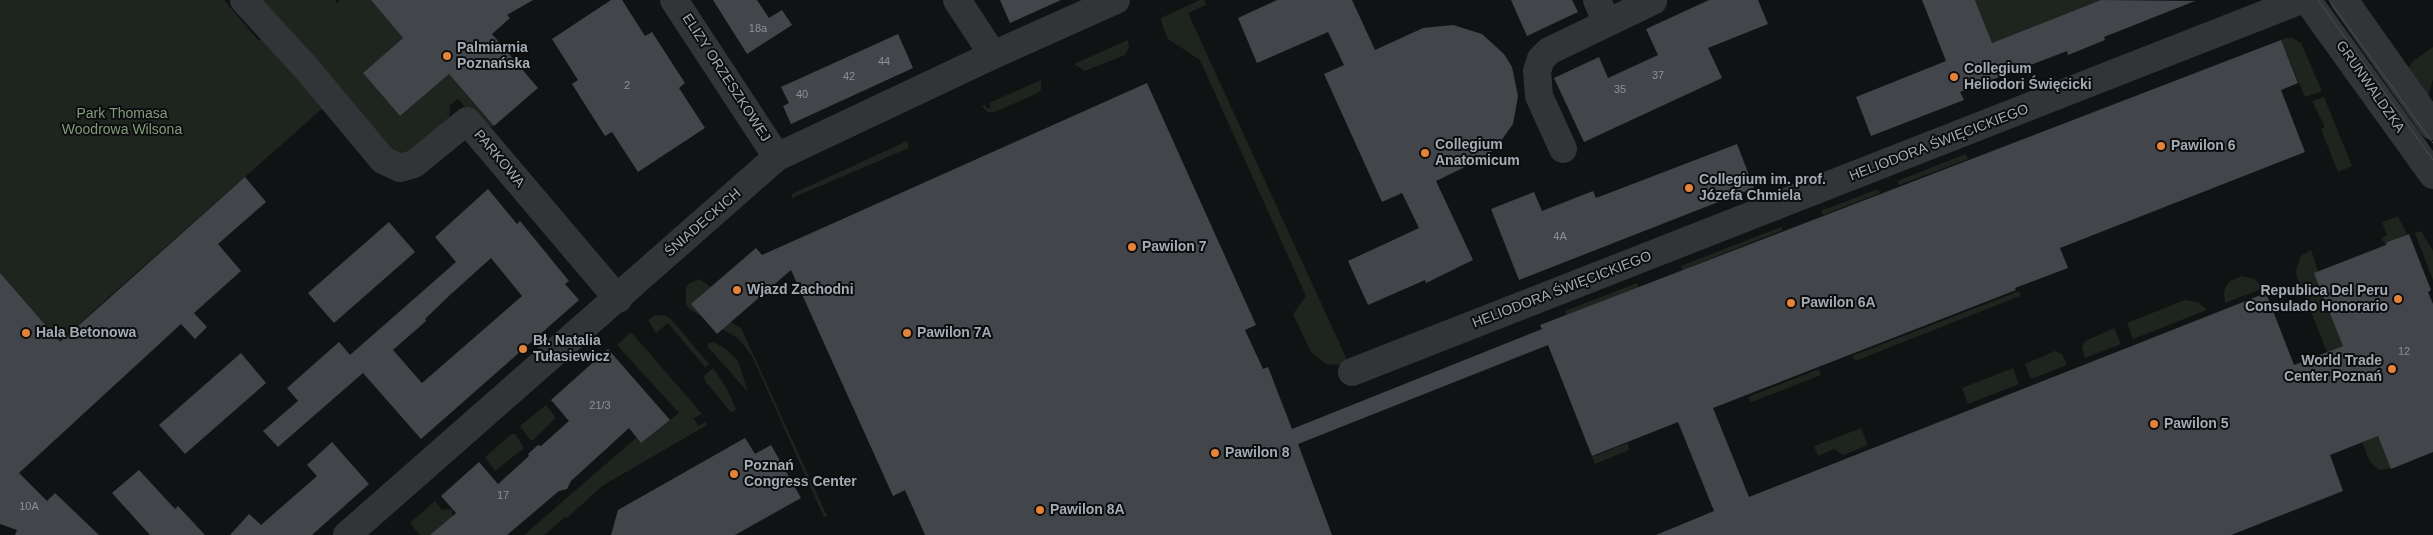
<!DOCTYPE html>
<meta charset="utf-8">
<style>
body{margin:0}
canvas{display:block;background:#111213}
</style>
<canvas width="2433" height="535"></canvas>
<script>
const g = document.querySelector('canvas').getContext('2d');
g.lineJoin = 'round';
function fill(path, color) {
  g.fillStyle = color;
  g.fill(path, 'evenodd');
}
function poly(rows) {
  const path = new Path2D();
  for (const r of rows) {
    path.moveTo(r[0], r[1]);
    for (let i = 2; i < r.length; i += 2) path.lineTo(r[i], r[i + 1]);
  }
  return path;
}
function trace(path, color, width, dash) {
  g.strokeStyle = color;
  g.lineWidth = width;
  g.lineCap = dash ? 'butt' : 'round';
  g.setLineDash(dash || []);
  g.stroke(path);
}
function label(font, color, halo, rows, align = 'center') {
  g.font = font + ' Helvetica,sans-serif';
  g.lineWidth = 4;
  g.setLineDash([]);
  g.textBaseline = 'middle';
  g.strokeStyle = halo;
  g.fillStyle = color;
  for (const [text, x, y, turn = 0] of rows) {
    g.save();
    g.translate(x, y);
    g.rotate((+turn || 0) * Math.PI / 180);
    g.textAlign = isNaN(turn) ? turn : align;
    if (halo) g.strokeText(text, 0, 0);
    g.fillText(text, 0, 0);
    g.restore();
  }
}
fill(poly([
 [0,0,224,0,258,40,265,39,324,107,102,303,0,397],
 [261,0,335,0,337,3,340,0,371,0,403,38,363,73,400,116,449,74,494,126,490,127,481,125,458,99,450,105,449,119,412,151,402,154,393,151],
 [1200,0,1204,0,1206,5,1188,13,1348,362,1340,365,1326,364,1311,352,1293,314,1306,296,1200,60,1168,39,1162,24,1161,18],
 [1975,0,2101,0,1992,43],
 [2286,38,2293,38,2301,43,2322,91,2305,97,2281,40],
 [1128,40,1129,48,1125,55,1085,71,1074,64],
 [2433,47,2433,79,2428,96,2408,69,2413,61],
 [1041,80,1041,89,1038,93,995,112,987,112,982,106,985,105,987,109,991,107,989,103],
 [2324,97,2352,166,2338,172,2321,129,2325,127,2312,101],
 [907,141,909,148,792,198,792,194],
 [1966,154,1968,159,1899,185,1897,181],
 [1878,189,1880,193,1823,215,1821,211],
 [2398,216,2407,234,2387,242,2386,245,2381,238,2387,235,2382,222],
 [1781,227,1783,230,1682,270,1681,266],
 [2421,231,2433,251,2433,280,2415,233],
 [2311,250,2343,346,2327,352,2295,272,2301,256],
 [2242,276,2254,279,2264,288,2225,303,2224,292,2226,286,2230,281],
 [699,279,711,287,730,322,741,328,827,516,824,517,752,356,739,339,689,309,686,304,686,288,688,284],
 [1637,283,1639,287,1566,315,1565,311],
 [2019,291,2020,296,1855,361,1852,356],
 [2185,300,2198,302,2207,310,2133,339,2127,323],
 [655,315,666,316,671,319,709,364,705,367,668,323,656,333,648,320],
 [2114,328,2121,344,2085,358,2082,348,2085,341],
 [631,332,702,414,694,418,698,426,706,422,707,425,602,486,567,518,565,517,544,535,524,535,636,438,641,443,679,413,617,345],
 [714,342,727,350,738,361,748,392,708,347,708,343],
 [2055,351,2062,354,2067,365,2031,379,2025,364],
 [713,368,727,389,736,409,735,411,731,412,705,381,704,376],
 [2013,368,2019,384,1968,404,1962,388],
 [1819,369,1821,375,1751,402,1748,397],
 [546,405,556,418,533,440,530,440,520,426],
 [1861,428,1868,445,1843,455,1834,449,1818,456,1814,446],
 [512,434,515,434,524,448,495,471,485,457],
 [2378,436,2390,466,2393,468,2379,470,2370,462,2362,442],
 [1628,443,1629,450,1595,464,1592,457],
 [435,501,442,510,452,509,452,516,430,535,420,535,410,523]
]), '#1e251e');
fill(poly([
 [371,0,533,0,507,15,510,18,492,34,538,88,494,126,449,74,400,116,363,73,403,38],
 [611,0,622,0,645,36,652,32,685,83,679,88,705,128,638,172,612,132,605,136,572,84,578,80,552,39],
 [713,0,757,0,769,18,782,10,792,25,747,54],
 [1000,0,1061,0,1010,23],
 [1277,0,1352,0,1375,50,1423,28,1453,25,1482,34,1504,54,1512,67,1518,96,1513,124,1496,148,1474,165,1473,163,1436,181,1473,260,1426,283,1425,280,1368,305,1348,261,1419,228,1402,193,1382,202,1324,74,1344,65,1328,32,1257,63,1238,18],
 [1511,0,1572,0,1578,12,1527,36],
 [1709,0,1758,0,1768,24,1708,48,1722,78,1584,142,1554,78,1599,57,1608,78,1658,55,1646,29],
 [1922,0,1975,0,1992,43,2101,0,2195,1,2104,37,2105,40,2068,55,2067,51,1960,92,1964,100,1871,136,1856,97,1946,61],
 [898,34,913,68,791,124,783,106,789,103,781,87],
 [2281,40,2298,83,2281,90,2305,152,2060,248,2068,268,2015,288,2016,290,1713,408,1749,497,2266,293,2294,365,2343,346,2314,273,2386,245,2387,242,2409,234,2431,290,2428,292,2433,304,2433,452,2391,469,2378,436,2330,455,2343,491,2231,535,1656,535,1714,511,1678,422,1592,456,1548,345,1298,444,1332,535,925,535,905,490,893,496,791,270,717,334,691,304,756,248,762,255,1147,83,1256,325,1245,330,1263,369,1268,367,1292,429,1542,329,1540,325],
 [1737,144,1754,188,1519,280,1491,209,1534,192,1542,211,1593,191,1596,198],
 [245,177,266,202,218,244,241,271,194,313,207,327,195,339,181,324,19,473,47,501,55,493,99,535,15,535,17,530,0,524,0,273,60,342],
 [488,189,517,224,520,221,569,281,565,284,579,300,421,439,363,373,278,447,263,431,298,401,287,388,339,342,350,355,456,262,435,237],
 [491,258,522,296,422,383,393,350,426,321,425,319,450,295],
 [389,222,415,252,334,323,308,293],
 [608,349,670,420,641,443,629,428,571,481,567,489,559,491,507,535,430,535,456,513,441,496,479,462,498,484,529,456,528,454,538,445,541,446,569,421,551,400],
 [241,353,266,383,185,454,159,425],
 [745,438,755,454,771,445,801,498,735,535,611,535,618,510],
 [332,442,369,484,312,535,230,535,249,514,261,525,317,476,307,465],
 [139,470,175,509,178,506,205,535,150,535,112,493]
]), '#424549');
trace(poly([
 [244,0,307,69,383,160,400,168,414,164,467,121,618,299],
 [674,0,777,157],
 [957,0,993,55],
 [1597,0,1607,23],
 [2307,0,2433,175],
 [2344,0,2433,126],
 [1563,149,1539,96,1537,71,1541,59,1549,51,1653,1],
 [1352,372,2301,0],
 [347,535,777,157,993,55,1116,0]
]), '#333437', 28);
trace(poly([
 [2318,0,2433,160],
 [2329,0,2433,143]
]), '#4a4d50', 1);
for (const [x, y, r, color] of [
 [447,56,5,"#e68336"],
 [1954,77,5,"#e68336"],
 [2161,146,5,"#e68336"],
 [1425,153,5,"#e68336"],
 [1689,188,5,"#e68336"],
 [1132,247,5,"#e68336"],
 [737,290,5,"#e68336"],
 [2398,299,5,"#e68336"],
 [1791,303,5,"#e68336"],
 [26,333,5,"#e68336"],
 [907,333,5,"#e68336"],
 [523,349,5,"#e68336"],
 [2392,369,5,"#e68336"],
 [2154,424,5,"#e68336"],
 [1215,453,5,"#e68336"],
 [734,474,5,"#e68336"],
 [1040,510,5,"#e68336"]
]) {
  const dot = new Path2D();
  dot.arc(x, y, r, 0, 2 * Math.PI);
  g.fillStyle = color;
  g.fill(dot);
  trace(dot, '#0c0d0e', 2);
}
label('11px', '#8b9298', null, [
 ["18a",758,29],
 ["44",884,62],
 ["37",1658,76],
 ["42",849,77],
 ["2",627,86],
 ["35",1620,90],
 ["40",802,95],
 ["4A",1560,237],
 ["12",2404,352],
 ["21/3",600,406],
 ["17",503,496],
 ["10A",29,507]
]);
label('bold 14px', '#a3abb3', '#0c0d0e', [
 ["Palmiarnia",457,48],
 ["Poznańska",457,64],
 ["Collegium",1964,69],
 ["Heliodori Święcicki",1964,85],
 ["Collegium",1435,145],
 ["Anatomicum",1435,161],
 ["Pawilon 6",2171,146],
 ["Collegium im. prof.",1699,180],
 ["Józefa Chmiela",1699,196],
 ["Pawilon 7",1142,247],
 ["Wjazd Zachodni",747,290],
 ["Republica Del Peru",2388,291,"right"],
 ["Consulado Honorario",2388,307,"right"],
 ["Pawilon 6A",1801,303],
 ["Hala Betonowa",36,333],
 ["Pawilon 7A",917,333],
 ["Bł. Natalia",533,341],
 ["Tułasiewicz",533,357],
 ["World Trade",2382,361,"right"],
 ["Center Poznań",2382,377,"right"],
 ["Pawilon 5",2164,424],
 ["Pawilon 8",1225,453],
 ["Poznań",744,466],
 ["Congress Center",744,482],
 ["Pawilon 8A",1050,510]
], 'left');
label('14px', '#a3abb3', '#0c0d0e', [
 ["ELIZY ORZESZKOWEJ",726,78,57],
 ["GRUNWALDZKA",2370,87,55],
 ["HELIODORA ŚWIĘCICKIEGO",1939,143,-21],
 ["PARKOWA",499,159,50],
 ["ŚNIADECKICH",703,223,-41],
 ["HELIODORA ŚWIĘCICKIEGO",1562,290,-21]
]);
label('14px', '#819d7b', '#0c0d0e', [
 ["Park Thomasa",122,114],
 ["Woodrowa Wilsona",122,130]
]);
</script>
